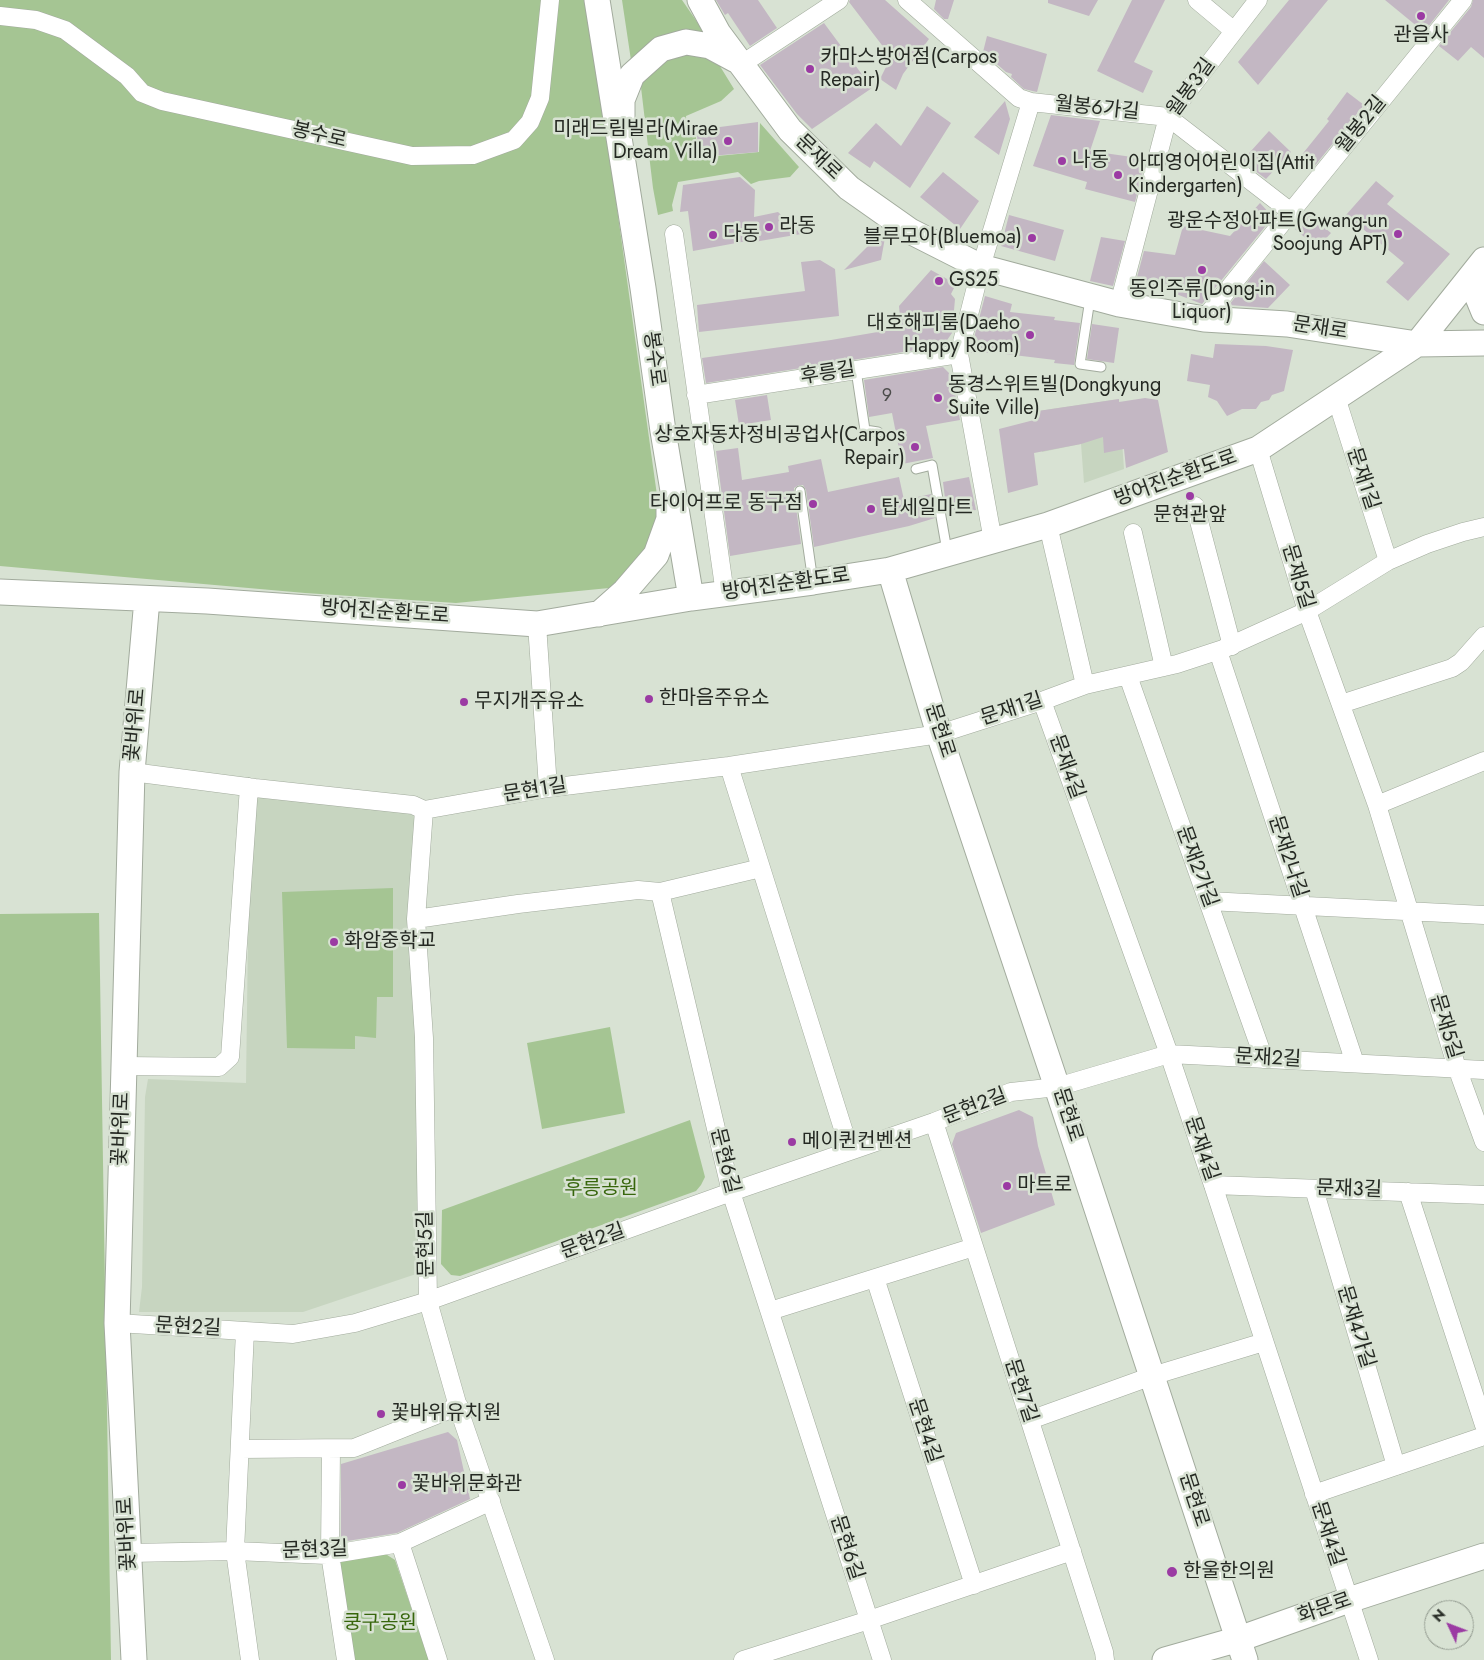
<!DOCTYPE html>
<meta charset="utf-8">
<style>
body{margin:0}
#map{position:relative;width:1484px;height:1660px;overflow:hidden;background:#d8e2d3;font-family:Jost,sans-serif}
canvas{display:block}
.north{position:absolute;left:1424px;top:1600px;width:50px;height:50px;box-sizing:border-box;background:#d8e2d3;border:1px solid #90988d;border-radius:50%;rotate:313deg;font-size:14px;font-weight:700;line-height:20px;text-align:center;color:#252923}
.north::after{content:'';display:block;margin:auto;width:18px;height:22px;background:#9b3ba3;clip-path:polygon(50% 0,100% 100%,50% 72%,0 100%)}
</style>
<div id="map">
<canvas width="1484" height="1660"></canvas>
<div class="north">N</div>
</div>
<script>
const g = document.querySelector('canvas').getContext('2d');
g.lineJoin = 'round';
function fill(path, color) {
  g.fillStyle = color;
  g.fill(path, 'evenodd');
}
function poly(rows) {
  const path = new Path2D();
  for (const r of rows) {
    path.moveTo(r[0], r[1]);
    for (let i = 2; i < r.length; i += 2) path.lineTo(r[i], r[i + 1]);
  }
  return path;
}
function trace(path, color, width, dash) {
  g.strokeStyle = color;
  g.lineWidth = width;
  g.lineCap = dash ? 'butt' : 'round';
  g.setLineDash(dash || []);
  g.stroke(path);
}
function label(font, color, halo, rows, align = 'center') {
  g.font = font + ' Jost,"Noto Sans KR",sans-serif';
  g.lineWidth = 5;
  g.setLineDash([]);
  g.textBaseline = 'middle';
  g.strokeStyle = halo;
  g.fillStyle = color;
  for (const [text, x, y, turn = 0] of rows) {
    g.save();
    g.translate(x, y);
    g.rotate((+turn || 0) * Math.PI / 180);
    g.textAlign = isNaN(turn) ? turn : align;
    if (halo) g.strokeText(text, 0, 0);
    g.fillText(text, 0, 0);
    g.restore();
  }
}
fill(poly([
 [1119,399,1124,469,1084,483,1081,444,1042,452,1038,411],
 [250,791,417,804,425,1271,303,1312,139,1312,142,1287,145,1097,148,1079,246,1083]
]), '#c7d5c0');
fill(poly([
 [0,0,588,0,661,524,646,563,609,588,456,603,305,593,0,566],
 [622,0,682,0,704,32,632,67],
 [684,48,718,63,734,89,721,101,686,116,687,128,696,127,696,158,759,152,760,123,799,167,790,177,759,181,751,184,738,172,678,182,672,205,673,211,658,215,653,188,640,79],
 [393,888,393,997,377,997,376,1038,355,1036,355,1049,287,1048,282,892],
 [99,913,111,1660,0,1660,0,914],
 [610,1027,625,1113,542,1129,527,1043],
 [690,1120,705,1177,701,1185,696,1191,460,1276,451,1275,441,1264,442,1210],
 [384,1553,395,1560,429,1660,350,1660,335,1572,340,1561]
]), '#a5c593');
fill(poly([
 [716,0,758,0,777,28,750,46,728,13,725,15],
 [850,0,885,0,929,39,903,74,896,90,880,79,891,57,849,2],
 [936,0,954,0,948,19,944,19,934,9],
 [1048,0,1098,0,1089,16,1048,3],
 [1132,0,1165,0,1134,62,1153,71,1143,93,1097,71],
 [1289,0,1328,0,1258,85,1238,62],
 [1385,0,1449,0,1424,32],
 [1473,0,1484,0,1484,58,1471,47,1458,61,1439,46,1471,7],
 [824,23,872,88,812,129,797,114,760,65],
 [987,36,1047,54,1037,92,1024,89,1011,77,1012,74,1006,72,983,52],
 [1347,92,1364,105,1313,168,1300,157,1329,121,1327,119],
 [1005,101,1010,119,999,155,974,137],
 [927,106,951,123,910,188,874,161,870,168,848,153,876,123,901,146],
 [1051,115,1100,121,1090,151,1146,159,1135,202,1085,189,1087,182,1033,166],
 [758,122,758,152,698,157,697,130],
 [1269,131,1291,152,1266,179,1242,161],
 [943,172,979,201,960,229,920,197],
 [740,177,755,190,754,217,778,212,801,234,748,243,747,241,693,251,688,211,680,212,683,185],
 [1376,181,1394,196,1387,204,1450,254,1408,301,1386,282,1404,263,1346,215],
 [1260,203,1273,217,1202,304,1158,287,1135,285,1144,251,1175,255,1183,226,1230,236],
 [1308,214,1331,233,1317,248,1295,229],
 [1009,215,1064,230,1055,261,1001,246],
 [884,230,886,232,881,260,844,270],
 [1101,237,1125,241,1113,286,1090,281],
 [820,260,835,269,839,316,699,332,697,305,805,291,801,262],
 [1264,261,1290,285,1268,308,1229,305],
 [931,270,956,284,951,294,955,299,952,333,945,343,920,348,922,349,706,383,702,358,831,340,901,328,899,306],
 [985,296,1012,304,1010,312,1055,317,1054,320,1080,323,1074,365,1054,363,1055,360,997,353,970,353],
 [1092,324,1119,328,1114,363,1087,359],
 [1215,344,1266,346,1293,350,1284,391,1272,395,1269,400,1261,402,1256,409,1242,409,1227,416,1217,401,1208,397,1210,385,1187,381,1191,354,1213,358],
 [943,367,949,373,949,382,953,383,960,420,926,426,933,458,902,464,892,413,869,417,864,380],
 [767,395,771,420,739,425,735,400],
 [1145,398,1158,400,1168,452,1126,468,1124,449,1104,453,1103,437,1081,444,1034,453,1038,485,1008,493,999,429,1038,419,1038,411,1119,399,1119,402],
 [738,448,742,480,789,472,788,466,821,459,828,492,899,477,904,500,931,494,935,518,909,526,814,547,806,490,803,485,799,485,794,488,794,492,801,544,730,556,716,451],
 [969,477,976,510,947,515,943,482],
 [1019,1110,1033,1117,1038,1146,1055,1205,981,1233,952,1144,956,1133],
 [448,1432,457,1440,470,1499,397,1533,341,1542,341,1464]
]), '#c3b7c3');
const lane = poly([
 [1090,299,1080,364,1101,367],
 [856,370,865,430,878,432],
 [916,469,932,465,947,551],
 [800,491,813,582]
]);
const street = poly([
 [907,0,1019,98,1031,102,1168,117,1291,212],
 [1197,0,1234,31],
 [0,16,36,20,65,30,127,76,142,93,162,101,412,156,473,155,514,140,530,122,540,98,550,0],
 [742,64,839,0],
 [674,234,725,594],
 [1119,304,1168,117,1258,0],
 [1204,319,1463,0],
 [696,395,959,354],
 [1336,397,1388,561],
 [1258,449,1307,611,1377,805,1457,1068,1484,1142],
 [1195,506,1232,646],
 [1048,525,1085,685],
 [1133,533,1164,667],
 [993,541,959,354,981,267,1031,102],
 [537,624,548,788],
 [1218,651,1355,1063],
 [1128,676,1264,1059],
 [1042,701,1169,1054,1213,1185,1369,1660],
 [1341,704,1452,668,1461,662,1484,636],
 [729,766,850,1151],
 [132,772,255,788,413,805,424,810,548,788,729,766,939,734,1042,701,1085,685,1177,664,1223,649,1307,611,1388,561,1427,544,1463,532,1484,527],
 [1377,805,1484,761],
 [424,810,416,919,424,1038,428,1301,459,1410,545,1660],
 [660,892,761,868],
 [1208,901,1484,915],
 [416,919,518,904,638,890,660,892,731,1192,882,1660],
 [124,1066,219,1067,230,1057,249,787],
 [934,1122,1104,1652,1105,1660],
 [1213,1185,1484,1195],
 [1314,1189,1396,1466],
 [1408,1192,1484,1425],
 [875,1278,974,1585],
 [770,1311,974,1247],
 [117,1323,293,1334,355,1323,428,1301,731,1192,934,1122,1011,1092,1057,1087,1169,1054,1484,1070],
 [245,1331,235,1551,250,1660],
 [1030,1420,1152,1376,1264,1342],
 [240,1449,354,1448,459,1406],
 [331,1449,330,1554,346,1660],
 [1314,1494,1484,1436],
 [400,1543,438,1660],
 [129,1553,235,1551,327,1555,400,1543,491,1501],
 [743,1660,869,1620,1072,1551]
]);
const secondary = poly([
 [597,0,643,288,663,431,691,598],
 [700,0,718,33,790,130,849,188,910,231,981,267,1119,304,1204,319,1287,324,1417,344,1484,343],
 [622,117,622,100,632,75,661,49,686,42,710,46,736,60],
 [1470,278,1484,312],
 [890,570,939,734,1057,1087,1245,1660],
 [0,592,207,601,537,624,691,598,813,582,890,570,1048,525,1258,449,1417,344,1484,260],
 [599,614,625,591,656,555,669,519,669,502],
 [134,1660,117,1323,132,772,147,599],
 [1165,1660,1239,1639,1349,1600,1484,1556]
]);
trace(lane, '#a2ab9d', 11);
trace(street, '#a2ab9d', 19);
trace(secondary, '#a2ab9d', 27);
trace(lane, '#fff', 9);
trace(street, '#fff', 18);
trace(secondary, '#fff', 25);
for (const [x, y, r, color] of [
 [1421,16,5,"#9b3ba3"],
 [810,69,5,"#9b3ba3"],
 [728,141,5,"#9b3ba3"],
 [1062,161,5,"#9b3ba3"],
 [1118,175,5,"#9b3ba3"],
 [769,227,5,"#9b3ba3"],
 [1398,234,5,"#9b3ba3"],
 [713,235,5,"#9b3ba3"],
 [1032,238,5,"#9b3ba3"],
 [1202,270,5,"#9b3ba3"],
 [939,281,5,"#9b3ba3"],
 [1030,335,5,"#9b3ba3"],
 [938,398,5,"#9b3ba3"],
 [915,447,5,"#9b3ba3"],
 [1190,496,5,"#9b3ba3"],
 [813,504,5,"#9b3ba3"],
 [871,509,5,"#9b3ba3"],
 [649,699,5,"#9b3ba3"],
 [464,702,5,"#9b3ba3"],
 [334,942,5,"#9b3ba3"],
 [792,1142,5,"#9b3ba3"],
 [1007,1186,5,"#9b3ba3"],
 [381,1414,5,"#9b3ba3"],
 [402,1485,5,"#9b3ba3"],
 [1172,1572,6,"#9b3ba3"]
]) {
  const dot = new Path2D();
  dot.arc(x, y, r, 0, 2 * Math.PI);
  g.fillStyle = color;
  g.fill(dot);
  trace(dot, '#d8e2d3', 2);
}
label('18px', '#4c4c4b', null, [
 ["9",887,397]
]);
label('20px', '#252923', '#d8e2d3', [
 ["관음사",1421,36,"center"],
 ["카마스방어점(Carpos",820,58],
 ["Repair)",820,81],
 ["미래드림빌라(Mirae",718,130,"right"],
 ["Dream Villa)",718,153,"right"],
 ["나동",1072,161],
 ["아띠영어어린이집(Attit",1128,164],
 ["Kindergarten)",1128,187],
 ["광운수정아파트(Gwang-un",1388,222,"right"],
 ["Soojung APT)",1388,245,"right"],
 ["라동",779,227],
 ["다동",723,235],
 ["블루모아(Bluemoa)",1022,238,"right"],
 ["GS25",949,281],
 ["동인주류(Dong-in",1202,290,"center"],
 ["Liquor)",1202,313,"center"],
 ["대호해피룸(Daeho",1020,324,"right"],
 ["Happy Room)",1020,347,"right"],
 ["동경스위트빌(Dongkyung",948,386],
 ["Suite Ville)",948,409],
 ["상호자동차정비공업사(Carpos",905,436,"right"],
 ["Repair)",905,459,"right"],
 ["타이어프로 동구점",803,504,"right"],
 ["탑세일마트",881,509],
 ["문현관앞",1190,516,"center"],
 ["한마음주유소",659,699],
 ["무지개주유소",474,702],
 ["화암중학교",344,942],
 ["메이퀸컨벤션",802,1142],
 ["마트로",1017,1186],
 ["꽃바위유치원",391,1414],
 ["꽃바위문화관",412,1485],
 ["한울한의원",1183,1572]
], 'left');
label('20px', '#252923', '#d8e2d3', [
 ["월봉3길",1192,88,-54],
 ["월봉6가길",1097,109,6],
 ["월봉2길",1362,125,-51],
 ["봉수로",319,136,13],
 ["문재로",818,158,44],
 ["문재로",1320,329,9],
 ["봉수로",653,359,82],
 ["후릉길",828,374,-9],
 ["방어진순환도로",1176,479,-20],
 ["문재1길",1362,479,72],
 ["문재5길",1297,577,73],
 ["방어진순환도로",786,585,-8],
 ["방어진순환도로",385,613,4],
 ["문재1길",1012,710,-18],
 ["꽃바위로",136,725,-85],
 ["문현로",939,731,72],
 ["문재4길",1066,767,70],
 ["문현1길",535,791,-9],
 ["문재2나길",1287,857,72],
 ["문재2가길",1196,867,70],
 ["문재5길",1445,1027,73],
 ["문재2길",1268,1059,3],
 ["문현2길",975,1107,-21],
 ["문현로",1067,1115,72],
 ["꽃바위로",122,1129,-88],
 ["문재4길",1201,1149,71],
 ["문현6길",724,1161,76],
 ["문재3길",1349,1190,2],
 ["문현2길",593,1242,-20],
 ["문현5길",427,1244,-91],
 ["문재4가길",1355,1327,73],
 ["문현2길",188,1328,3],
 ["문현7길",1020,1391,72],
 ["문현4길",924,1431,72],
 ["문현로",1193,1500,72],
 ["꽃바위로",128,1534,-93],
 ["문재4길",1327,1534,72],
 ["문현6길",846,1548,72],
 ["문현3길",315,1551,-2],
 ["화문로",1325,1609,-19]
]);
label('20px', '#37660c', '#d8e2d3', [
 ["후릉공원",601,1189],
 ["쿵구공원",380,1624]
]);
</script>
